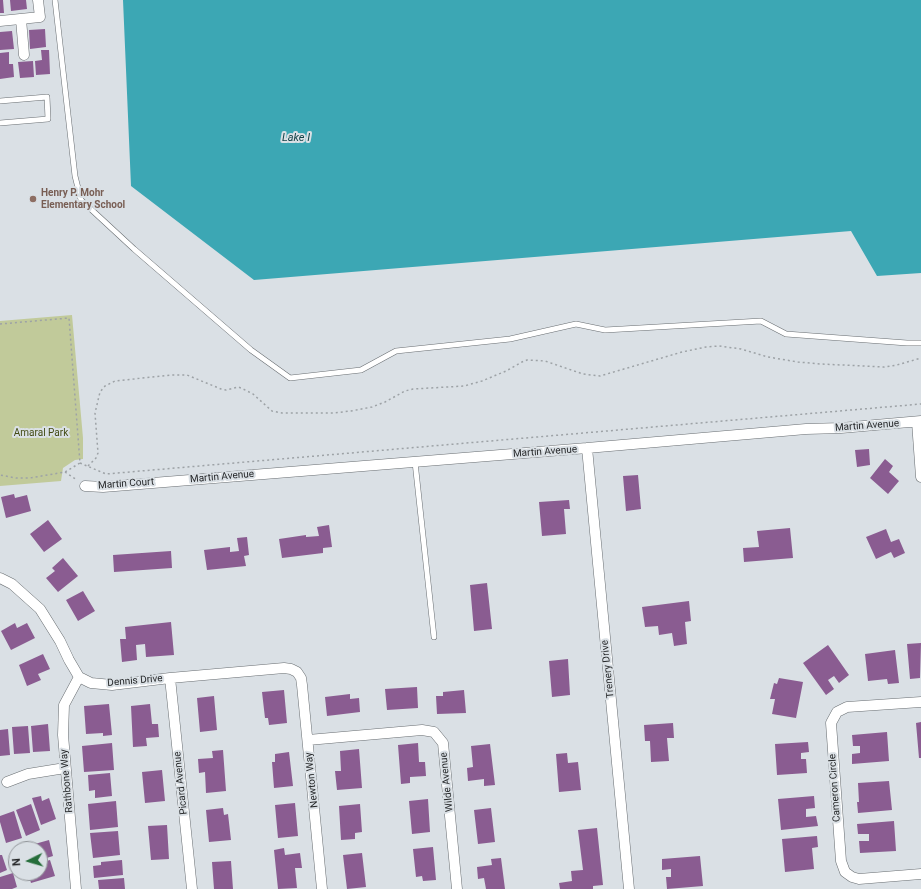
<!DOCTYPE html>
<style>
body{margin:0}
#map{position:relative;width:921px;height:889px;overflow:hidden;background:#dae0e5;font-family:Roboto,sans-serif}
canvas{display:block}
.north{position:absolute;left:8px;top:841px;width:40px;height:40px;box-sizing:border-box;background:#dae0e5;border:1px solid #92969a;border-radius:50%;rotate:265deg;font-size:11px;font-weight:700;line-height:16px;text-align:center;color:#252729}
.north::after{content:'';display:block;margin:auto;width:14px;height:18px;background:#256d3a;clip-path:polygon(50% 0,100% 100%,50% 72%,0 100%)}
</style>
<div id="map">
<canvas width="921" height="889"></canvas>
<div class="north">N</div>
</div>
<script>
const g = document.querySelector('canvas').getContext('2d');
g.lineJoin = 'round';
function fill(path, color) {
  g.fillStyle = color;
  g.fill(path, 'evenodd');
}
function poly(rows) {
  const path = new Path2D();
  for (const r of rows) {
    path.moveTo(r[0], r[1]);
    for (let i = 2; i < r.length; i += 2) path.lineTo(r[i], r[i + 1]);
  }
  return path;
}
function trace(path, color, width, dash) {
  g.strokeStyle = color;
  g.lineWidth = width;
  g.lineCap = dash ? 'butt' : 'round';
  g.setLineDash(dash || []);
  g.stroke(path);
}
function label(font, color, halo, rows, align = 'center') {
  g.font = font + ' Roboto,sans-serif';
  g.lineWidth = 4;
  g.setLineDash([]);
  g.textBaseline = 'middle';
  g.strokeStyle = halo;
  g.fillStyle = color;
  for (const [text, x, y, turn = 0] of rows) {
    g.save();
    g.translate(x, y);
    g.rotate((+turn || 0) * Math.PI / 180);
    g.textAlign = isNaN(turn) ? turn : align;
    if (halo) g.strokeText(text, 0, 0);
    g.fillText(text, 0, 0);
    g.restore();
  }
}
fill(poly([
 [72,315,83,438,83,459,75,460,63,468,61,481,0,486,0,321]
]), '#c1ca9a');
fill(poly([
 [123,0,921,0,921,273,877,276,851,231,254,280,131,186]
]), '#3ca7b4');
fill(poly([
 [0,0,3,0,4,13,0,13],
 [10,0,26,0,27,9,11,11],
 [45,29,46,47,30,49,29,30],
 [12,31,14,49,0,50,0,32],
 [41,50,49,50,50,74,36,75,35,61,42,60],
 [9,52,9,64,13,64,14,77,0,79,0,53],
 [33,61,34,77,20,78,18,62],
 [869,449,870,465,857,467,855,450],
 [885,459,893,466,889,472,899,481,888,494,870,478],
 [638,475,641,509,626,511,623,476],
 [14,494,15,498,27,495,31,511,6,518,1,497],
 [569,500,570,509,564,509,566,534,542,536,539,502],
 [48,520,62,539,44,552,30,534],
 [329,525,332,547,323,548,323,553,282,558,279,539,306,535,306,537,319,536,317,527],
 [790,528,793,558,744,562,743,548,759,547,757,531],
 [886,529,891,542,899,539,905,553,894,558,891,552,876,559,866,537],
 [247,537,249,555,244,556,246,566,207,570,204,550,230,547,230,552,239,551,237,538],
 [171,551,172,568,114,572,113,555],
 [63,558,78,576,58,592,46,578,55,571,52,568],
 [487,583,492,629,474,631,470,585],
 [83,591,95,611,78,621,66,600],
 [689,601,691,621,685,622,687,644,674,646,672,633,659,635,658,626,645,627,642,607],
 [171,622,174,655,146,657,145,644,136,645,137,660,122,662,120,639,126,639,125,627],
 [15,623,17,628,27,623,35,638,11,650,1,631],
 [921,643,920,678,910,679,907,644],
 [828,645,849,675,839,683,834,676,828,680,834,689,826,695,803,663],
 [895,650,899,683,888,684,887,679,868,681,865,654],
 [43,654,50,669,38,674,41,680,27,686,19,665],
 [568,659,570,695,552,697,549,661],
 [779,678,803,682,796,718,772,714,775,699,770,699,774,683,777,684],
 [417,687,418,708,387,710,385,689],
 [284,690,287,723,269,725,268,718,265,718,262,692],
 [464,690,466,713,437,714,436,696,443,696,443,692],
 [350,694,350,699,359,698,360,712,327,716,325,697],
 [214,696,217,730,200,732,197,698],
 [109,704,112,735,103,736,103,733,86,734,84,706],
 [150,704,152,724,158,724,159,737,146,738,147,746,133,747,131,706],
 [921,722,921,758,919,758,916,723],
 [673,723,674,738,667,738,669,761,651,762,650,741,645,741,644,725],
 [48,724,50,751,33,752,31,726],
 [28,726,30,753,14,754,12,727],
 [8,729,10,755,0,756,0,730],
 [887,732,889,761,852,764,852,754,860,753,860,746,853,746,852,735],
 [808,742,809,752,801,753,801,759,806,759,807,773,777,775,775,744],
 [112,743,114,770,84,772,82,746],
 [418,743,419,762,425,762,426,776,410,777,410,783,401,784,398,745],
 [490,744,495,785,484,786,484,779,468,781,467,768,473,767,471,746],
 [359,749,362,788,337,790,335,771,341,771,340,751],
 [223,750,226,791,206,793,205,772,199,773,198,759,213,758,212,751],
 [289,752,293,786,274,788,272,762,275,762,275,754],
 [567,753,568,763,578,762,581,790,559,792,556,754],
 [162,770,165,801,145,803,142,772],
 [110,773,112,796,95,798,95,790,89,791,88,775],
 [889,781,892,810,858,813,857,802,859,802,858,783],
 [41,796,42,801,49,798,56,819,41,825,32,798],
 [814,796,815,808,806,809,806,817,816,816,818,826,781,830,778,799],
 [428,799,430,832,412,834,409,801],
 [116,801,118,827,90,830,88,804],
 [295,803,298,836,278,838,275,805],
 [31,804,40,830,26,836,16,810],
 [360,804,362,832,355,833,355,839,341,840,339,806],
 [223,808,224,815,228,814,231,840,209,842,206,810],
 [491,808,495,842,478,844,474,810],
 [14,811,22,838,6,843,0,822,0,816],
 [894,821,896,851,860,853,859,841,869,841,869,834,858,834,857,824],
 [167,825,169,859,151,860,148,826],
 [597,828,603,885,593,886,593,889,560,889,559,883,572,881,571,871,583,870,578,830],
 [118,831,120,855,93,858,90,833],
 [817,836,818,847,812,848,814,869,785,872,782,839],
 [49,840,53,856,40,860,40,849,25,849,24,847],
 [433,847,436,880,423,881,422,876,416,877,413,849],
 [284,848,285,855,300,853,302,868,295,868,297,888,278,889,274,850],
 [362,853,366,887,347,889,343,855],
 [0,855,2,855,7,870,0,873],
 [700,856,703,886,667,889,666,877,671,877,671,869,662,870,662,859],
 [501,858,505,889,486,889,484,878,478,879,477,867,492,865,491,859],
 [50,860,55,876,31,883,28,873,40,873,40,863],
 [122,860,123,875,94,878,93,866,101,865,101,862],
 [231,861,233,889,214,889,212,862],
 [13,873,17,887,12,889,0,889,0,877],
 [124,878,125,889,99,889,98,880]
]), '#8a5c91');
const service = poly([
 [55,0,75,176,81,200,134,249,251,350,290,378,361,370,396,351,510,339,576,324,605,330,761,321,786,334,907,343,921,343],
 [0,101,47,97,48,119,0,123],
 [415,462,434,637]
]);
const minor = poly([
 [21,19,24,55],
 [0,21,40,17,38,0],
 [917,422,921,477],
 [587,448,629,889],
 [85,486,103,487,587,448,806,429,841,428,921,421],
 [0,578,12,584,40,609,60,641,69,660,79,677,91,683,112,685,170,678,284,668,291,669,297,672,301,678,302,685,322,889],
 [170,678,192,889],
 [921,702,847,707,837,712,831,723,841,861,845,872,852,877,859,879,921,874],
 [308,740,422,730,434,732,443,743,457,889],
 [7,782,28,774,65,768],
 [76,889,63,735,64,705,79,677]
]);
trace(service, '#686d71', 6);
trace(minor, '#686d71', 11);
trace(poly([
 [0,324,69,318,80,463,65,472,30,478,16,478,0,475],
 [80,463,106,474,921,404],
 [88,466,96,458,98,453,95,413,100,392,105,386,115,381,171,375,187,375,221,389,226,390,238,387,241,388,253,394,272,411,282,413,333,413,351,411,372,407,385,402,405,391,413,389,464,386,482,381,506,371,522,362,527,360,545,361,583,374,600,376,682,352,706,347,719,346,741,349,768,357,798,362,821,364,884,367,897,365,921,358],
 [65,472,77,480]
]), '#9da2a6', 1.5, [2, 3]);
trace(service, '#fff', 5);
trace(minor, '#fff', 10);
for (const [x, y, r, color] of [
 [33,199,4,"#8d6e63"]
]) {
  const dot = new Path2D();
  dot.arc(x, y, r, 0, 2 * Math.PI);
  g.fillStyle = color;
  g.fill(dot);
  trace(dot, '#dae0e5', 1.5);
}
label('bold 10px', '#785e54', '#dae0e5', [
 ["Henry P. Mohr",41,193],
 ["Elementary School",41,205]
], 'left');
label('10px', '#252729', '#dae0e5', [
 ["Martin Avenue",867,426,-4],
 ["Martin Avenue",545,452,-4],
 ["Martin Avenue",222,477,-5],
 ["Martin Court",126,484,-4],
 ["Trenery Drive",608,669,-96],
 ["Dennis Drive",135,681,-5],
 ["Newton Way",312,780,-96],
 ["Rathbone Way",67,781,-95],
 ["Wilde Avenue",447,782,-96],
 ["Picard Avenue",181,783,-96],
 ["Cameron Circle",835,788,-94]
]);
label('10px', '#434b14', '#dae0e5', [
 ["Amaral Park",41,433]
]);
label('italic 11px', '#124247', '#dae0e5', [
 ["Lake I",296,138]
]);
</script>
